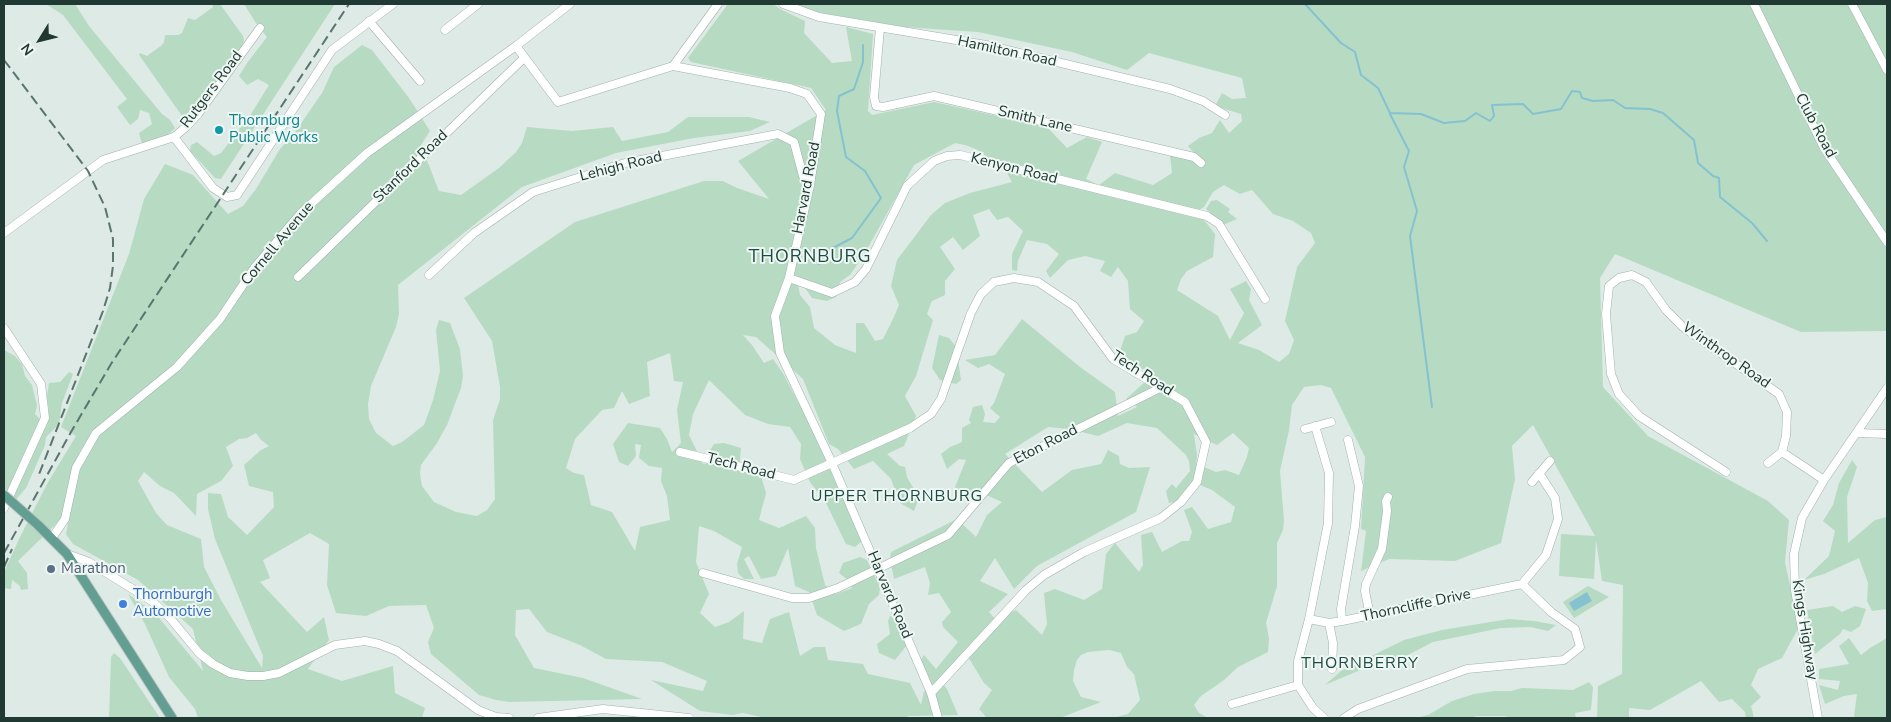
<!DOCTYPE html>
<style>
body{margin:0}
#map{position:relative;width:1891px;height:722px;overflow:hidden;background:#deeae5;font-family:"Nunito Sans",sans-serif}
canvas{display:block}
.frame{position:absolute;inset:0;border:5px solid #203933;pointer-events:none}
.north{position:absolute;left:15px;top:15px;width:50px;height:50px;-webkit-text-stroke:4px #eef7f3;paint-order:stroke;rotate:234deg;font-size:14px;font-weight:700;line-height:20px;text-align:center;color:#203933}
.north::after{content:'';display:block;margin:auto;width:18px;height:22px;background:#203933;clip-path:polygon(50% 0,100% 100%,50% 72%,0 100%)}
</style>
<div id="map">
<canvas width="1891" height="722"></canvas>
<div class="frame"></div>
<div class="north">N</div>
</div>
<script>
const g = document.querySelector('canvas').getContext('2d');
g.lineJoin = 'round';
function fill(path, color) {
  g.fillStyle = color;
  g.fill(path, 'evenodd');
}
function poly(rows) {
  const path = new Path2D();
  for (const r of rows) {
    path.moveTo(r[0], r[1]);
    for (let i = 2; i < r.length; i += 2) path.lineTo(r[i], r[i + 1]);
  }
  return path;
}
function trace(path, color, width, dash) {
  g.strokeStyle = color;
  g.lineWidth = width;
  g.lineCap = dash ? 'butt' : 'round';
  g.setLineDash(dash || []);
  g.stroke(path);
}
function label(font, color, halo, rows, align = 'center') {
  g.font = font + ' "Nunito Sans",sans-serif';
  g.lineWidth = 4;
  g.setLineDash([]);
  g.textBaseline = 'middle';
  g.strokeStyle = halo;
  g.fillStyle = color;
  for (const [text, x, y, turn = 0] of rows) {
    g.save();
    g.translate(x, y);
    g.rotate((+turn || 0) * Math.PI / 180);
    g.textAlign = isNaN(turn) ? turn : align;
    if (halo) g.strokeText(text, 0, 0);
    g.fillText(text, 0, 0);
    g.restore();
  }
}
fill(poly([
 [46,4,75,4,89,26,162,114,170,120,175,128,168,135,142,144,139,133,152,124,149,113,140,110,138,119,130,125,117,107,127,99,63,15],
 [212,4,220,4,243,36,244,41,242,47,191,118,188,118,182,116,139,55,140,53,147,56,162,45,164,42,165,35,178,35,182,33,188,18,195,20,213,7],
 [244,4,335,4,221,179,215,178,190,151,191,145,197,142,214,156,221,153,251,114,269,85,258,79,247,85,239,76,247,63,267,37,256,23],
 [728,4,773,4,782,10,805,21,804,33,832,63,852,61,846,27,873,34,868,111,872,115,934,102,1047,127,1067,148,1087,137,1102,142,1086,179,1099,185,1115,173,1153,185,1172,173,1170,155,1184,159,1198,158,1188,146,1199,138,1212,133,1220,120,1229,133,1242,121,1241,114,1215,106,1222,93,1232,99,1246,98,1242,78,1149,53,1127,70,1072,52,978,32,904,27,811,11,796,4,1887,4,1887,331,1801,332,1615,254,1600,278,1603,387,1648,436,1768,501,1789,520,1785,562,1799,627,1782,658,1758,669,1751,685,1761,697,1751,706,1754,718,1746,718,1745,712,1732,699,1719,702,1701,681,1650,710,1629,708,1629,718,1597,718,1598,686,1622,674,1623,585,1602,581,1596,540,1594,579,1559,576,1561,534,1595,536,1533,425,1512,446,1515,479,1501,543,1455,561,1389,559,1361,571,1366,531,1361,529,1365,457,1331,388,1321,385,1304,387,1292,405,1289,430,1280,471,1284,521,1283,530,1277,543,1277,586,1266,623,1269,639,1268,652,1238,667,1224,680,1201,696,1194,705,1199,713,1206,717,1219,718,1112,718,1128,714,1140,700,1134,674,1127,667,1121,653,1109,650,1088,652,1081,655,1077,660,1074,670,1073,681,1081,697,1101,702,1060,718,986,717,979,709,992,690,984,683,965,652,940,680,947,689,958,715,907,716,909,718,766,718,743,713,732,715,700,711,651,680,703,691,707,681,662,662,606,659,580,645,547,632,529,609,516,610,515,635,534,668,583,678,642,699,509,702,496,700,479,695,431,654,428,642,434,628,426,605,389,606,366,616,336,613,327,585,329,544,310,533,263,560,270,578,260,582,307,632,324,617,329,640,308,669,342,681,393,666,395,693,425,708,422,718,198,718,195,709,169,677,145,624,128,594,155,613,203,671,193,629,138,580,73,544,66,534,70,513,56,524,18,561,27,573,28,589,21,590,20,586,12,580,11,589,4,588,4,572,20,537,47,484,76,436,61,427,129,254,144,199,165,164,193,175,228,214,243,206,256,189,280,149,293,135,322,93,334,67,362,45,372,50,409,98,430,131,421,145,439,191,461,195,499,168,516,152,522,143,527,127,572,131,613,127,622,141,668,132,688,117,749,117,770,122,750,131,694,138,616,153,522,187,398,285,399,314,396,327,371,386,368,404,369,419,376,433,393,446,402,442,424,425,433,400,440,371,436,330,439,320,450,323,460,349,463,376,461,388,447,425,437,443,421,465,420,474,422,486,434,502,456,512,477,516,487,510,495,499,493,420,500,399,500,387,492,341,464,298,575,222,704,181,723,181,737,188,769,199,738,161,826,110,811,88,691,62,688,58],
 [955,143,965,145,978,150,1007,173,1012,182,970,193,945,203,931,215,897,260,891,286,899,305,893,319,883,339,875,341,864,323,856,323,856,353,835,345,814,328,810,307,800,295,796,275,812,298,827,301,836,297,840,282,850,275,865,253,914,165],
 [1224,185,1240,194,1252,190,1273,214,1293,221,1311,233,1315,243,1297,267,1285,321,1294,340,1289,354,1279,362,1259,350,1238,343,1262,325,1249,300,1251,289,1246,281,1230,289,1244,313,1230,340,1218,316,1177,290,1181,279,1187,271,1213,257,1215,234,1197,211,1204,207,1213,192],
 [989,209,997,220,1008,217,1023,231,1012,254,1012,270,1017,271,1018,261,1027,240,1047,244,1059,254,1046,271,1050,278,1068,260,1085,256,1105,261,1100,271,1111,277,1118,267,1128,281,1130,309,1144,321,1137,332,1125,336,1120,351,1137,367,1155,373,1126,399,1137,407,1118,416,1115,392,1080,367,1022,319,995,355,965,360,978,368,989,364,1005,374,994,403,990,408,1000,417,995,423,983,422,985,414,982,405,973,407,969,420,971,423,962,428,962,442,950,447,941,454,947,469,959,459,966,460,955,487,968,500,986,495,1002,502,987,515,976,537,957,519,891,552,890,559,894,579,925,567,930,583,928,595,939,593,951,612,942,622,943,627,958,642,936,669,924,655,921,660,931,690,924,691,921,705,910,683,868,674,863,664,828,660,825,647,814,647,800,656,789,612,770,619,762,643,743,639,744,611,729,622,715,627,700,613,709,594,696,562,699,526,714,531,742,547,737,564,738,573,744,579,754,579,744,559,749,556,761,579,776,576,788,548,795,586,809,592,817,615,844,631,861,624,869,604,879,595,880,587,867,560,860,557,843,563,839,573,848,580,852,588,836,594,825,585,816,548,815,528,806,516,779,528,759,520,766,493,761,476,739,470,741,448,724,443,714,444,706,456,709,463,703,464,689,435,693,414,709,380,745,415,768,424,790,427,801,444,800,459,810,482,826,503,846,544,855,547,862,541,809,423,784,375,773,359,764,363,752,345,743,335,756,337,803,379,829,444,838,449,854,469,873,461,891,479,900,503,914,511,919,498,907,477,905,467,900,466,887,454,904,446,916,416,905,396,916,376,933,320,927,314,932,301,945,295,945,281,955,269,940,247,953,237,963,250,980,236,973,215],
 [670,353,674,381,683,382,677,410,681,443,672,452,667,439,660,428,628,423,613,444,619,462,628,466,636,456,635,444,641,445,639,458,649,466,662,468,661,481,667,496,670,520,640,527,635,551,612,512,591,505,584,475,574,473,566,468,575,439,602,410,614,408,622,391,629,404,650,396,647,362],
 [1127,423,1157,428,1186,455,1189,461,1190,471,1176,488,1172,484,1166,491,1169,503,1179,501,1195,480,1197,455,1194,434,1217,445,1233,433,1249,448,1247,457,1239,475,1225,470,1216,472,1204,467,1200,485,1212,490,1235,507,1231,522,1208,529,1192,507,1184,510,1192,532,1189,541,1182,541,1162,552,1152,532,1141,535,1143,565,1139,572,1115,543,1106,554,1102,589,1084,600,1055,589,1044,593,1047,624,1042,635,1016,610,995,619,989,612,1008,594,980,581,995,558,1014,589,1037,566,1136,512,1150,467,1129,468,1120,464,1119,456,1108,450,1101,464,1072,470,1042,492,1005,454,1048,427,1069,429,1098,436],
 [256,433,261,440,269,446,261,450,244,465,249,486,273,492,274,507,247,535,228,517,221,494,208,493,208,509,215,539,263,656,262,668,221,600,204,567,201,539,167,525,156,513,138,481,144,472,160,486,174,493,196,516,197,494,221,481,233,466,226,447,239,439,247,438],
 [1217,200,1230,209,1228,212,1237,219,1223,225,1206,209,1211,201],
 [939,335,949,338,956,347,961,380,956,384,940,380,932,368],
 [4,350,15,356,22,364,25,376,32,385,37,406,35,414,43,422,48,418,49,413,47,396,49,383,60,382,69,372,73,374,62,403,59,424,46,437,45,445,26,488,4,513],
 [1852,460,1857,467,1847,497,1848,543,1875,520,1887,517,1887,609,1872,611,1867,601,1868,583,1859,558,1824,574,1804,580,1829,556,1835,531,1823,521,1833,505,1839,483],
 [1588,586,1609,597,1574,618,1563,602],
 [1833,606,1842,612,1855,606,1866,609,1860,626,1851,632,1843,629,1840,634,1815,654,1807,610],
 [890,616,896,617,907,645,895,660,879,653,877,644,890,634,888,621],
 [1509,619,1534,621,1556,625,1548,631,1530,627,1501,628,1433,642,1408,655,1372,665,1325,685,1341,671,1404,640,1442,630],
 [1849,638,1861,655,1870,648,1887,638,1887,718,1856,718,1854,716,1857,694,1844,696,1825,704,1819,685,1838,690,1840,681,1819,679,1819,669,1849,664,1839,646],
 [114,653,120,658,160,718,109,718,111,657],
 [1589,682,1593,687,1591,710,1575,713,1576,718,1512,718,1505,716,1476,716,1471,718,1417,718,1428,715,1452,701,1474,694,1494,691,1511,691,1522,688,1573,690]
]), '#b6dbc2');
fill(poly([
 [1587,592,1592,601,1574,611,1569,603]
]), '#85c2d0');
trace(poly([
 [1305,4,1341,43,1355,52,1361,75,1378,88,1390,113,1421,114,1444,123,1465,121,1476,113,1490,121,1494,116,1492,105,1523,104,1533,114,1561,109,1572,91,1580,92,1582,98,1593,101,1613,100,1625,108,1650,109,1663,113,1694,140,1698,163,1713,176,1719,178,1720,197,1752,223,1767,241],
 [1390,114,1409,151,1404,167,1417,211,1410,236,1432,407],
 [819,264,829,250,852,238,881,198,865,171,846,157,837,111,839,96,854,89,863,62,863,45]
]), '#85c2d0', 2);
const minor = poly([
 [783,4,819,17,986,45,1170,89,1203,101,1225,115],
 [1754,4,1824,148,1887,242],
 [1852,4,1887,70],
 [369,21,420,81],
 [880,28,874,97,876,106,883,107,934,96,1194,157,1201,163],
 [445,30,478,4],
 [516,46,558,102,673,66,790,88,807,94,821,114,810,185,789,278,775,316,780,353,832,463,931,693,938,718],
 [673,66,718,4],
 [174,137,213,188,227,197,237,195,332,50,393,4],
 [4,233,103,160,174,137,186,127,198,114,260,28],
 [429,275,474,233,533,192,625,163,778,134,794,142,803,176,810,185],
 [298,277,524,58],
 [789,278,832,293,855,282,866,269,907,186,934,161,947,156,960,155,1207,216,1219,224,1265,299],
 [4,328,41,384,45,418,4,508],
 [1305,429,1331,422],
 [1857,433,1887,434],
 [680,452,794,480,910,428,931,414,941,399,971,313,981,294,994,282,1014,278,1038,282,1074,306,1113,359,1185,402,1206,442,1197,482,1181,502,1161,518,1084,552,1044,575,1026,590,931,693],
 [1768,463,1782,452],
 [1726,472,1639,416,1619,394,1611,374,1606,314,1609,286,1619,278,1632,275,1646,282,1666,310,1683,327,1779,394,1787,412,1786,436,1782,452,1824,480],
 [1532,482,1550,461],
 [52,538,65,519,76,468,96,433,177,367,220,319,255,267,301,213,367,153,516,46,570,4],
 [67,554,89,562,152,601,170,618,199,653,213,664,230,673,248,676,263,676,279,673,335,645,365,641,379,644,397,651,478,710,496,717,509,718],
 [703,573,792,598,809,598,838,588,948,535,1009,463,1160,388],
 [1522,584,1546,555,1558,519,1555,498,1539,473],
 [1370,616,1365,591,1366,584,1382,549,1387,511,1386,501,1388,497],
 [1309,619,1328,523,1329,473,1315,426],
 [1342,621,1341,609,1355,526,1359,486,1348,440],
 [1329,623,1333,643,1332,669],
 [1298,685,1298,661,1309,619,1329,623,1342,621,1522,584],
 [1232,704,1298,685,1313,708,1324,718],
 [538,718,603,709,689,718],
 [1344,718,1358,709,1467,669,1564,660,1580,647,1575,629,1551,612,1522,584],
 [1818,718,1795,590,1794,554,1802,518,1824,480,1887,388]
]);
const major = poly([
 [38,525,67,554,172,718]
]);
trace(minor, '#a1b1ac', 9);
trace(major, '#bcc4c2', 11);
trace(minor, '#fff', 8);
trace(major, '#629f92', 9);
trace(poly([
 [4,60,88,171,105,207,113,239,113,266,110,288,103,311,38,477],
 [4,553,71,432,111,364,349,4],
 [4,567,12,549]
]), '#5a756f', 2, [10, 5]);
const majorBridge = poly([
 [4,495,38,525]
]);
trace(majorBridge, '#bcc4c2', 11, []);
trace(majorBridge, '#629f92', 9);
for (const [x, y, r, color] of [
 [219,130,5,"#0f9aa8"],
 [51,569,5,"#5c6f8a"],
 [123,604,5,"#3f7fe0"]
]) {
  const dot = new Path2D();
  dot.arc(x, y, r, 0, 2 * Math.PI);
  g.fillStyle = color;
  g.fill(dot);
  trace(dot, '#eef7f3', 2);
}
label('15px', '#203933', '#eef7f3', [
 ["Hamilton Road",1007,52,12],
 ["Rutgers Road",212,90,-53],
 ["Smith Lane",1035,120,13],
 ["Club Road",1815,126,62],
 ["Stanford Road",411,167,-44],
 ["Lehigh Road",621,167,-14],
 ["Kenyon Road",1014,169,14],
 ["Harvard Road",807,188,-79],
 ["Cornell Avenue",278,244,-50],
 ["Winthrop Road",1726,356,35],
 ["Tech Road",1142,374,33],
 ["Eton Road",1046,445,-27],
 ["Tech Road",741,467,14],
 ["Harvard Road",889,595,67],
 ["Thorncliffe Drive",1416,606,-12],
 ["Kings Highway",1804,630,81]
]);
label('15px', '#0d838f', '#eef7f3', [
 ["Thornburg",229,121],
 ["Public Works",229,138]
], 'left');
label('15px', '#4e5e75', '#eef7f3', [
 ["Marathon",61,569]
], 'left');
label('15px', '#366cbe', '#eef7f3', [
 ["Thornburgh",133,595],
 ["Automotive",133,612]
], 'left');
g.letterSpacing = '1px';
label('16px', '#1c4b41', '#eef7f3', [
 ["UPPER THORNBURG",897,497],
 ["THORNBERRY",1360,664]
]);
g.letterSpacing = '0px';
g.letterSpacing = '1px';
label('18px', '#1c4b41', '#eef7f3', [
 ["THORNBURG",810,258]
]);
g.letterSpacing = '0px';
</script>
